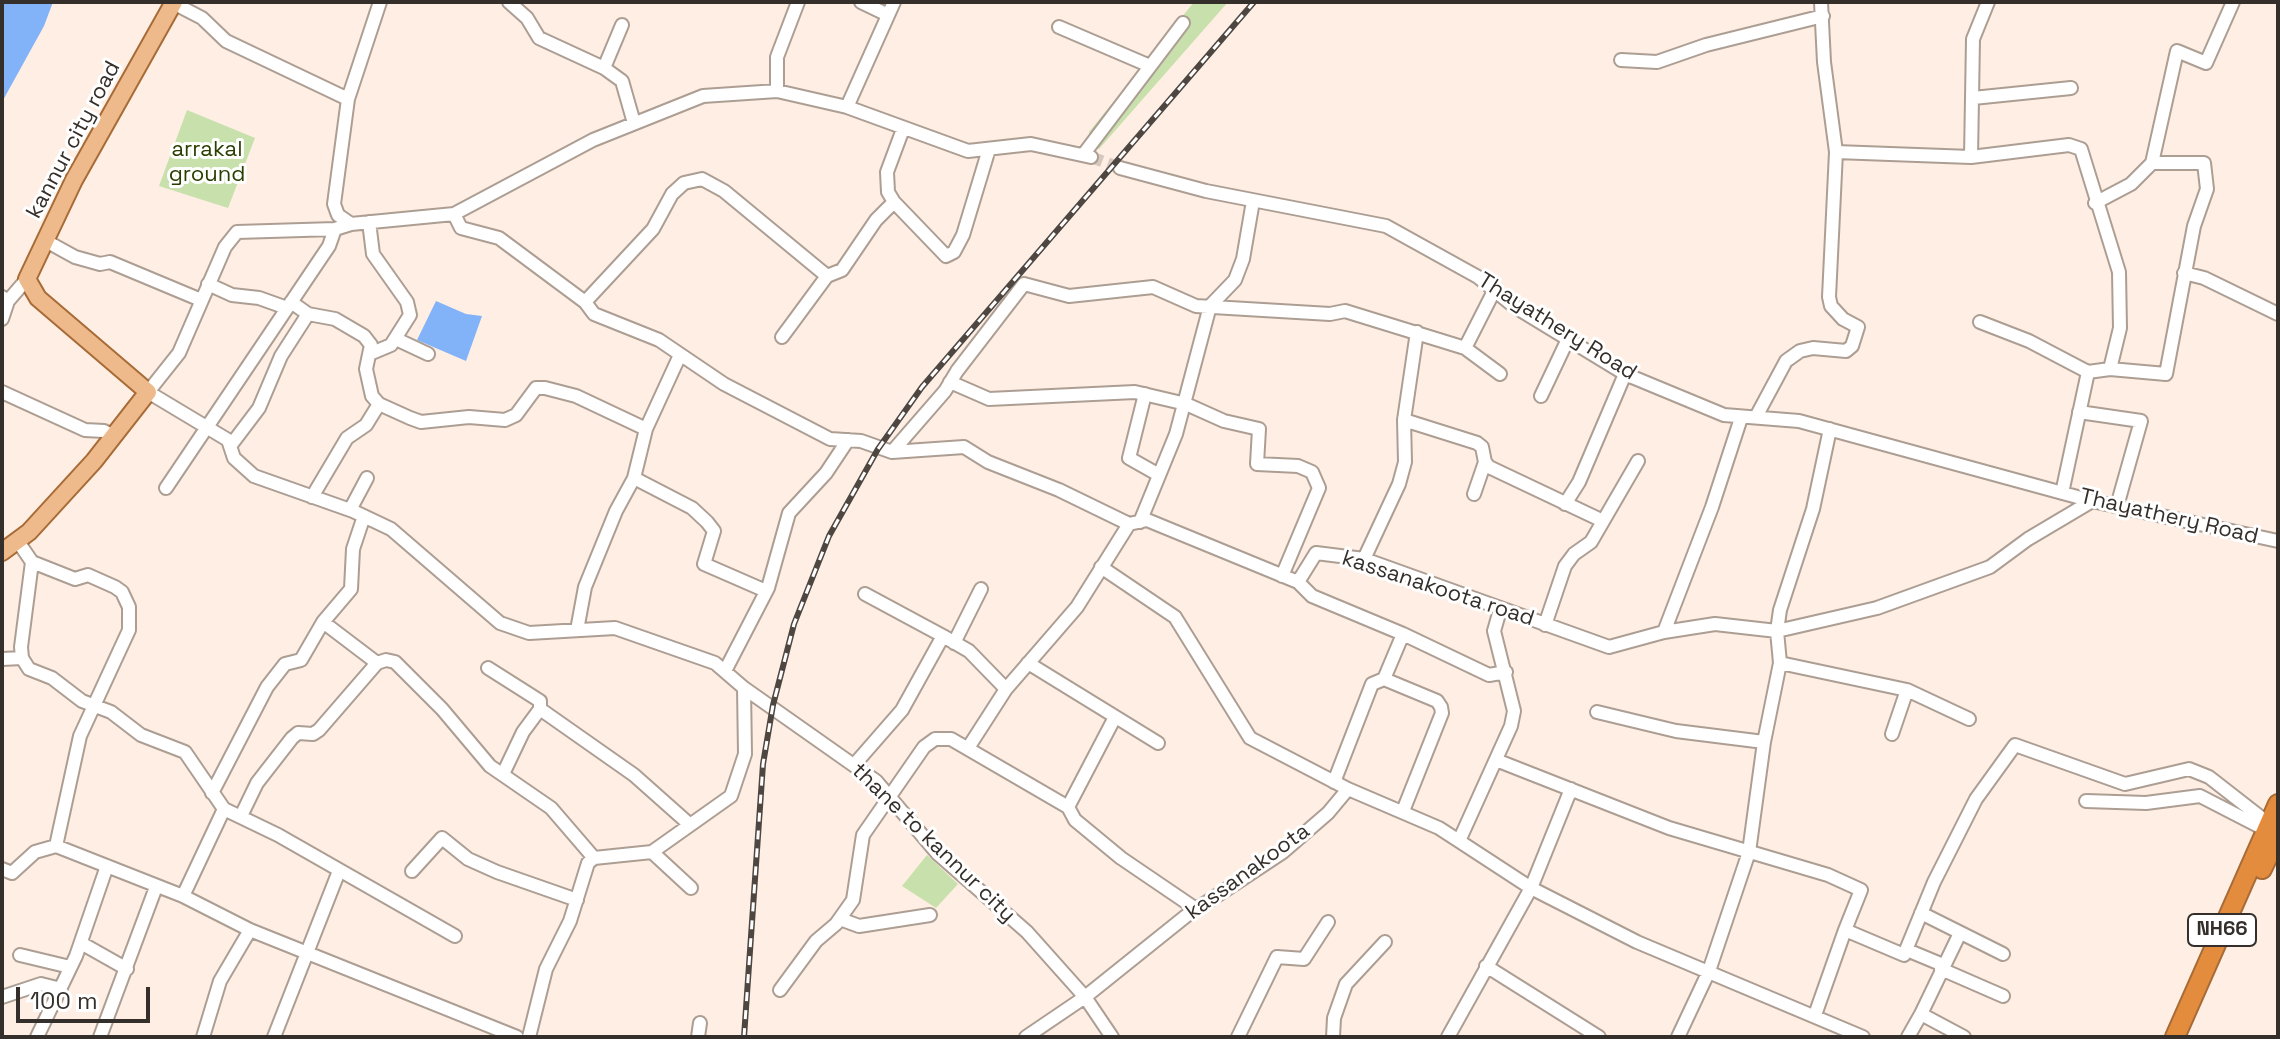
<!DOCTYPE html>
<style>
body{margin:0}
#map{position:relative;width:2280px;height:1039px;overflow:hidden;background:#feeee3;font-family:"Space Grotesk",sans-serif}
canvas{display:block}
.frame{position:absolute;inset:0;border:4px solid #352f2b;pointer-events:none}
.scale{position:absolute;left:16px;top:987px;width:134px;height:36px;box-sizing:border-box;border:4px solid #352f2b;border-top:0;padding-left:10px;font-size:24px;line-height:28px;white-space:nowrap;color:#352f2b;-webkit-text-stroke:6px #fff;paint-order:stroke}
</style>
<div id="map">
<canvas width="2280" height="1039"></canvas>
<div class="frame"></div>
<div class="scale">100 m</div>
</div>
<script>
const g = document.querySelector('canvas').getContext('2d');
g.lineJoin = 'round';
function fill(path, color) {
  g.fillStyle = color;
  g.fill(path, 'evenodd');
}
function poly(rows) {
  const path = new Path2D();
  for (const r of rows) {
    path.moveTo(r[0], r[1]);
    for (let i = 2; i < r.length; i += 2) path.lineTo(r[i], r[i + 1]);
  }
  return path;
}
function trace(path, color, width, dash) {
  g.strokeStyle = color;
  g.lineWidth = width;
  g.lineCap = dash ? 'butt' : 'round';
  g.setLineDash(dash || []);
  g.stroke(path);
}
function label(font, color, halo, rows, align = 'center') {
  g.font = font + ' "Space Grotesk",sans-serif';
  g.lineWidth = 6;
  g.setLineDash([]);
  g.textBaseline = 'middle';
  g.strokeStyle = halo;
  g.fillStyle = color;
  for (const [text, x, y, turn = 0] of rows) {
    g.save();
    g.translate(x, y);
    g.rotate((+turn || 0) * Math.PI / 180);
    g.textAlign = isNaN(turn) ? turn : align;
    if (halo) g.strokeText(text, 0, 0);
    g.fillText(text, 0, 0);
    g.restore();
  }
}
fill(poly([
 [1194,2,1228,2,1099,149,1089,142,1089,132],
 [187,110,255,138,228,208,159,186],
 [927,855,958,884,936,908,902,886]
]), '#c8e0ac');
fill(poly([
 [2,2,53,2,44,26,2,102],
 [436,301,466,314,482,316,466,361,417,340]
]), '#82b3f9');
trace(poly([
 [1091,157,1120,168]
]), '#d6c8be', 12, [12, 6]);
const minor = poly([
 [509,2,527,18,539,38,604,68,622,81,634,123],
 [861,2,886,14],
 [1988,2,1973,39,1971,157,2069,145,2081,149,2119,272,2120,328,2110,369,2088,372,2062,493],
 [173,3,202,18,226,41,348,99],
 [1059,27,1150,66],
 [1621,60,1657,62,1706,45,1823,16],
 [604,68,622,25],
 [777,91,777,57,798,2],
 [1973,98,2071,88],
 [847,107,894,2],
 [1836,152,1971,157],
 [1083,155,1183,23],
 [1091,157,1031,144,968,151,847,107,777,91,703,96,593,140,454,214,351,224,335,229,237,232,225,247,179,353,148,392,228,440,234,458,254,476,353,511,391,529,500,623,529,633,615,628,715,663,744,688,876,781,938,854,1027,932,1085,997,1112,1037],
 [1120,168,1206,191,1386,226,1478,277,1515,307,1625,374,1724,415,1799,421,2092,501,2278,541],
 [894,202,888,192,887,172,903,129],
 [2095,203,2131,184,2152,163,2177,51,2206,63,2233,2],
 [454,214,461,228,499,238,585,302,653,229,672,194,684,183,702,179,724,191,827,276,842,270,876,220,894,202,946,256,954,252,963,235,989,149],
 [369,222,373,254,407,302,410,315,391,345,372,353],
 [351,224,338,215,334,204,348,99,380,2],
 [46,241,75,257,100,264,110,262,201,300],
 [2184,273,2204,278,2278,314],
 [208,284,232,295,259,298,287,308],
 [2,297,8,301,27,279],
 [291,302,308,314,335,319,364,336,371,345,366,369,372,396,379,404,410,418,421,422,469,417,505,420,516,415,536,388,545,388,576,396,646,429],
 [585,302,594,314,659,340,724,384,830,439,861,441,892,452,964,447,988,462,1059,490,1129,524],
 [2,319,8,301],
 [1980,322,2029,341,2088,372],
 [782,337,827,276],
 [396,339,428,354],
 [1465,348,1500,374],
 [2110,369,2166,374,2194,226,2207,189,2204,163,2152,163],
 [950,382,989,399,1135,392,1186,404,1224,421,1259,429,1257,464,1298,466,1312,472,1319,488,1282,576],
 [2,392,85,430,104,431,114,436],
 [1145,394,1129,458,1159,475],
 [1541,396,1568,339],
 [2079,412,2141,421,2117,506],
 [1757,415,1786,361,1800,351,1813,348,1846,351,1852,346,1858,327,1843,319,1831,306,1829,297,1836,152,1824,62,1821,2],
 [1404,420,1477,443,1482,447,1485,462,1489,467,1603,521],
 [231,445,259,408,281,356,308,314],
 [892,452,945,391,957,371,1024,284,1069,296,1153,287,1196,306,1330,314,1345,311,1465,348,1495,289],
 [634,478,692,508,707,522,714,531,704,564,766,591],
 [166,488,329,246,335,229],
 [1474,494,1485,462],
 [312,497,347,438,366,425,379,404],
 [1565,504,1579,482,1625,374],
 [350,510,367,478],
 [1140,522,1176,434,1210,306,1235,280,1243,259,1253,201],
 [19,543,32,562,21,647,22,658,29,669,52,678,82,701,111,712,141,735,185,752,224,809,183,896],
 [1364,559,1399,484,1405,462,1404,420,1417,332],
 [32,562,75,579,88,575,115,587,122,592,129,607,129,630,80,736,56,846,183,896,250,930,517,1037],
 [1101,567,1175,617,1250,738,1348,789],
 [1298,582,1312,596,1403,634,1384,679],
 [865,594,943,636],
 [1500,610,1494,631,1514,711,1511,726,1459,841,1531,888,1637,942,1863,1037],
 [323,622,377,663,386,660,395,662,442,709,490,766,551,808,594,858],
 [1545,625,1565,566,1574,554,1591,542,1638,461],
 [577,630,585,587,616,511,634,478,646,429,680,355],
 [1664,632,1712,507,1741,418],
 [1403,634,1489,675,1506,672],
 [954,643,981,589],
 [2,659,22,658],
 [1028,663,1158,743],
 [1780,663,1777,631,1780,610,1813,509,1830,429],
 [488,668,540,701,540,709,523,732,503,774],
 [725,671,768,588,789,513,826,473,848,440],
 [540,709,634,775,688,823],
 [1597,712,1676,731,1764,742],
 [1892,734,1907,690],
 [968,748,1006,689,1077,607,1129,524,1147,520,1298,582,1316,553,1364,559,1609,647,1664,632,1715,624,1777,631,1877,608,1990,567,2028,539,2092,501],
 [1496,760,1669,828,1828,875,1861,890,1845,930,1904,955,1934,882,1976,799,2015,745,2125,784,2189,769,2209,777,2268,823],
 [854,765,902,710,943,636,969,651,1006,689],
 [1334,782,1372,684,1384,679,1437,701,1441,707,1442,713,1403,811],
 [212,793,267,687,285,664,301,660,323,622,351,589,353,549,364,516],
 [2086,801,2146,803,2200,796,2266,830],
 [1068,807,1114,719],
 [224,809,278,835,455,936],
 [241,816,257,783,292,738,298,733,313,734,319,730,377,663],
 [652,852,691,888],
 [2,869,12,873,35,852,56,846],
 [412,871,442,838,468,859,497,872,577,900],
 [1921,913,2003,954],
 [840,919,859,926,930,915],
 [81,943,127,969],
 [1907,950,1943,965],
 [20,955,70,967],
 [1486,966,1599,1037],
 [1941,969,2003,996],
 [780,990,816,941,836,924,853,900,863,835,924,747,935,739,951,739,1068,807,1075,820,1121,858,1196,909],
 [2,997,41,984,61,989],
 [1921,1014,1960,933],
 [1815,1015,1845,930],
 [37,1037,76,956,107,866],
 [100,1037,156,887],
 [203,1037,220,981,250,930],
 [274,1037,339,871],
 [529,1037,546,969,570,921,588,863,594,858,652,852,731,796,745,754,744,688],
 [698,1037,700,1023],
 [1026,1037,1085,997,1186,916,1283,852,1328,813,1348,789,1439,828,1459,841],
 [1238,1037,1277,957,1304,959,1328,922],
 [1333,1037,1334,1018,1346,984,1385,942],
 [1448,1037,1531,888,1571,789],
 [1678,1037,1709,971,1749,852,1764,742,1780,663,1907,690,1969,719],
 [1908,1037,1921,1014,1964,1037]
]);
const major = poly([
 [2,552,29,532,94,461,148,392,38,298,27,279,74,180,174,2]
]);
const highway = poly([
 [2262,869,2278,836],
 [2175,1037,2278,804]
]);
trace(minor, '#ad9e94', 16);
trace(major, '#a76b37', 20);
trace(highway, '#a76b37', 22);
trace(minor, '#fff', 12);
trace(major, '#efba8b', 16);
trace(highway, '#e48c3e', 18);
const rail = poly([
 [744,1037,763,764,773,705,794,624,829,536,878,449,922,387,1254,2]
]);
trace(rail, '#4d4641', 6);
trace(rail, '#fff', 3, [9]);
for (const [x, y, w] of [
 [2222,930,68]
]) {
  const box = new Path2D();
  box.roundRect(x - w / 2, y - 16, w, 32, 6);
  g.fillStyle = '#fff';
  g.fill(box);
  trace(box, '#352f2b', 2);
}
label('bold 20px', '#352f2b', null, [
 ["NH66",2222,930]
]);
label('22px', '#352f2b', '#fff', [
 ["kannur city road",74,140,-62],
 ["Thayathery Road",1557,327,32],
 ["Thayathery Road",2169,517,13],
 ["kassanakoota road",1438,589,18],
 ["thane to kannur city",933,843,44],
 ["kassanakoota",1248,872,-36]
]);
label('22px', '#2a3e00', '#fff', [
 ["arrakal",207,150],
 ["ground",207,175]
]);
</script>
